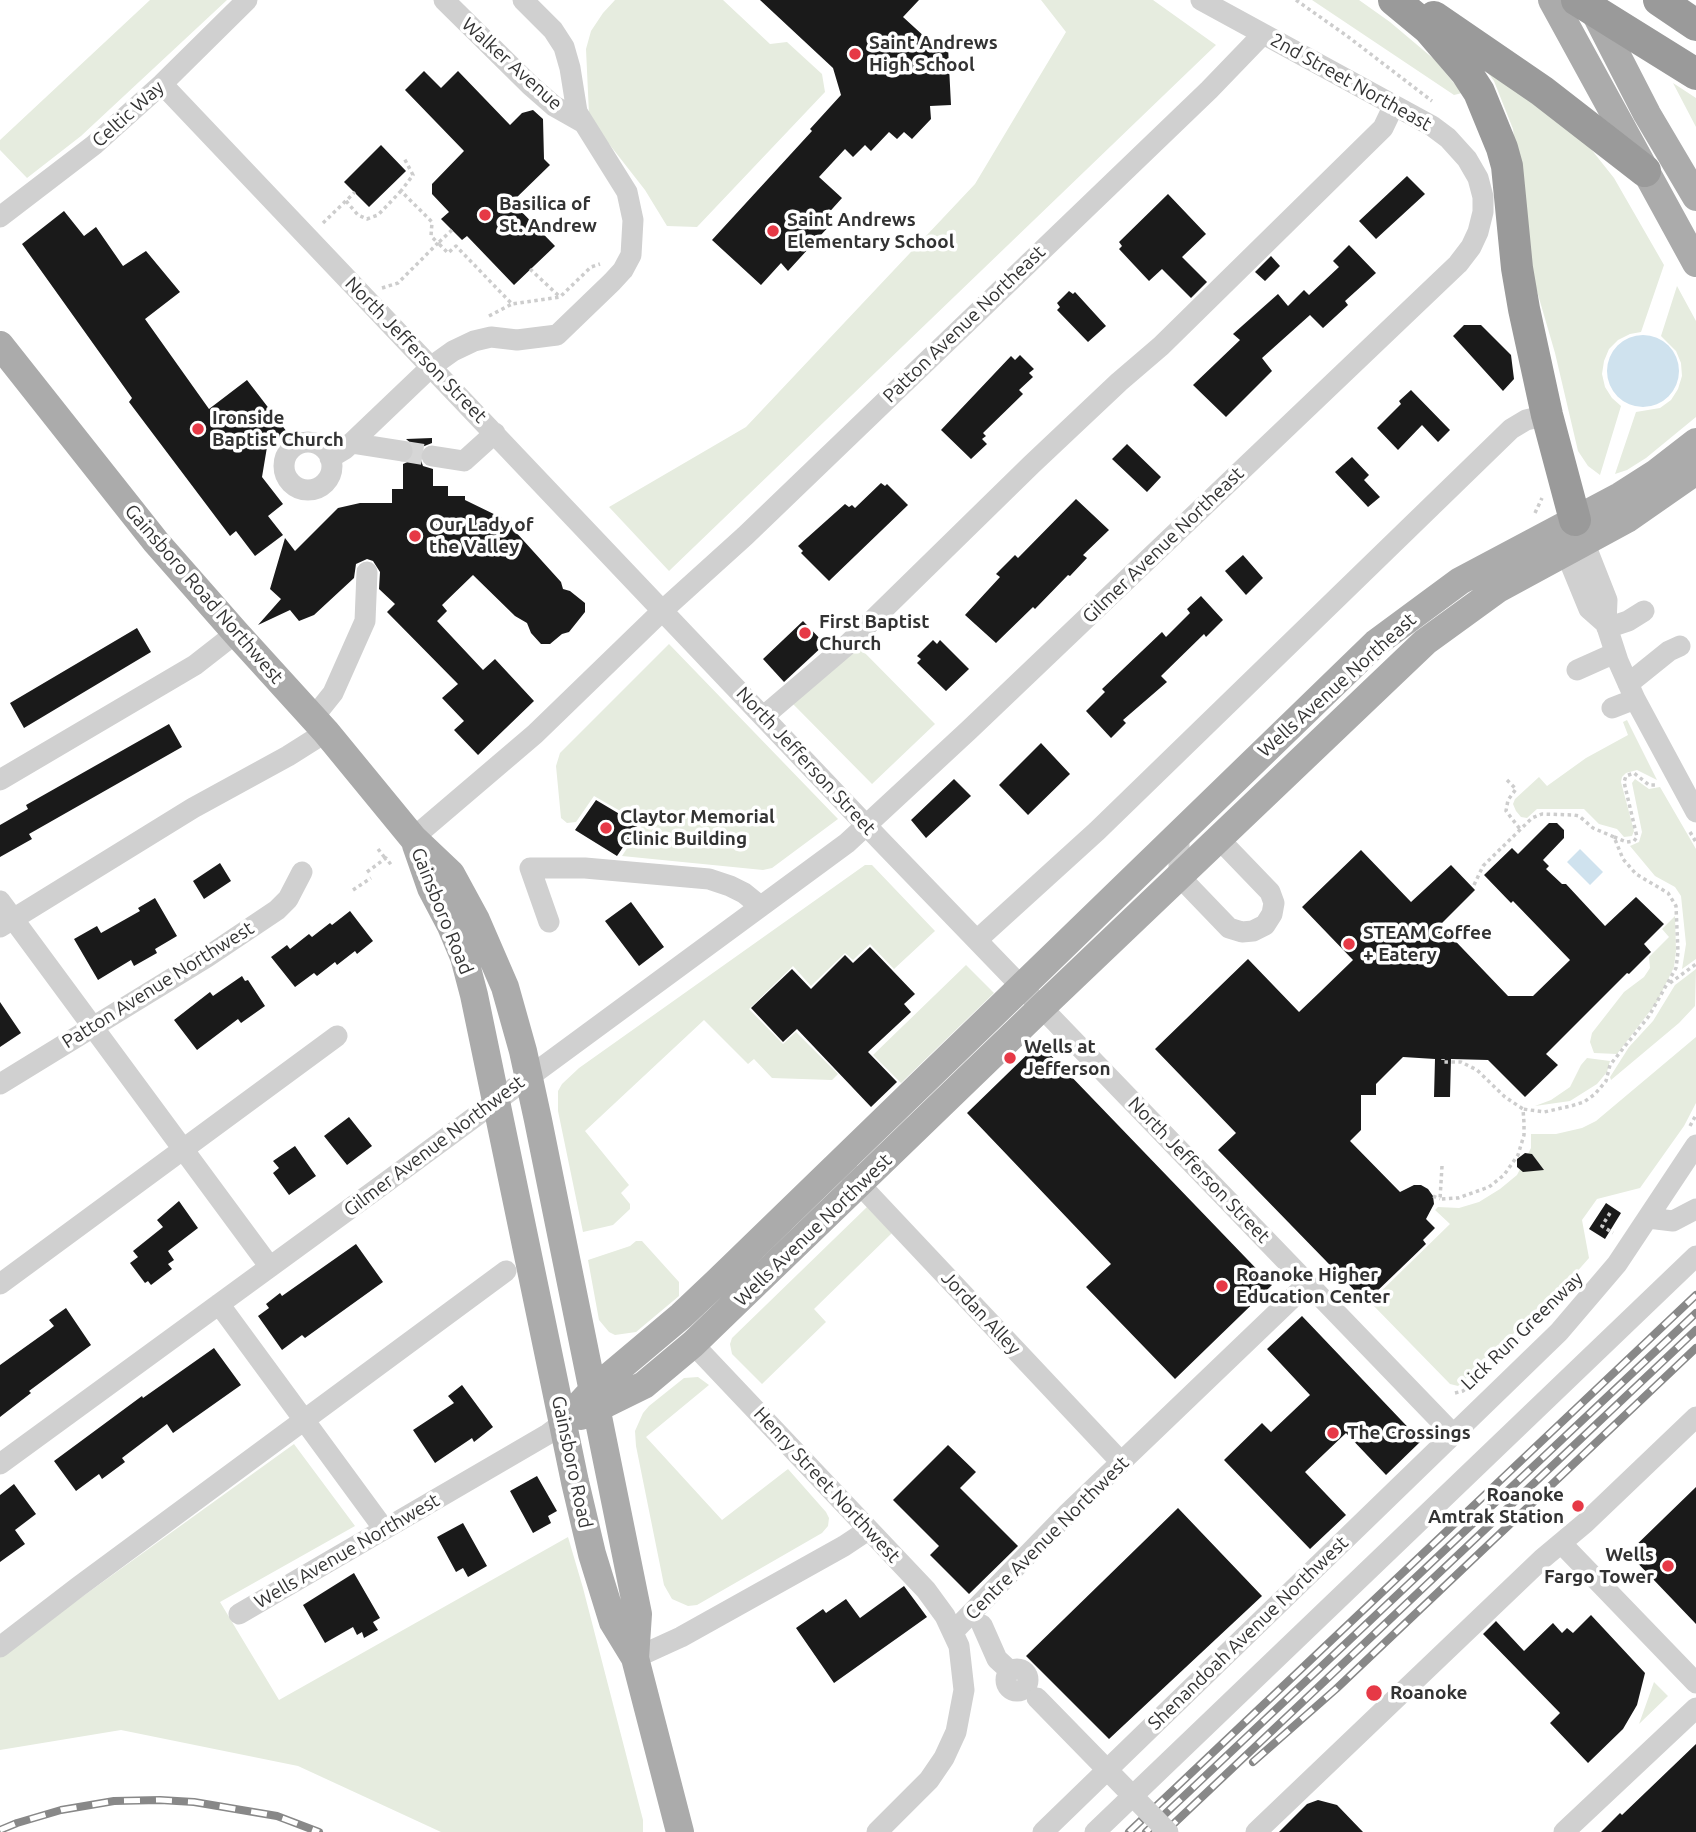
<!DOCTYPE html>
<style>
body{margin:0}
canvas{display:block;background:#fff}
</style>
<canvas width="1696" height="1832"></canvas>
<script>
const g = document.querySelector('canvas').getContext('2d');
g.lineJoin = 'round';
function fill(path, color) {
  g.fillStyle = color;
  g.fill(path, 'evenodd');
}
function poly(rows) {
  const path = new Path2D();
  for (const r of rows) {
    if (r.length === 3) {
      path.moveTo(r[0] + r[2], r[1]);
      path.arc(r[0], r[1], r[2], 0, 2 * Math.PI);
      continue;
    }
    path.moveTo(r[0], r[1]);
    for (let i = 2; i < r.length; i += 2) path.lineTo(r[i], r[i + 1]);
  }
  return path;
}
function trace(path, color, width, dash) {
  g.strokeStyle = color;
  g.lineWidth = width;
  g.lineCap = dash ? 'butt' : 'round';
  g.setLineDash(dash || []);
  g.stroke(path);
}
function label(font, color, halo, rows, align = 'center') {
  g.font = font + ' Ubuntu,sans-serif';
  g.lineWidth = 7;
  g.setLineDash([]);
  g.textBaseline = 'middle';
  g.strokeStyle = halo;
  g.fillStyle = color;
  for (const [text, x, y, turn = 0] of rows) {
    g.save();
    g.translate(x, y);
    g.rotate((+turn || 0) * Math.PI / 180);
    g.textAlign = isNaN(turn) ? turn : align;
    if (halo) g.strokeText(text, 0, 0);
    g.fillText(text, 0, 0);
    g.restore();
  }
}
fill(poly([
 [150,0,227,0,81,136,27,178,0,150,0,140],
 [615,0,723,0,770,44,787,42,822,74,825,92,697,227,667,226,645,190,595,126,589,114,586,49,591,31,603,13],
 [1041,0,1153,0,1216,45,669,571,609,507,746,427,975,184,1066,32],
 [1312,0,1359,0,1390,22,1435,60,1462,93,1454,95],
 [1474,54,1587,144,1614,178,1664,265,1641,332,1630,334,1618,340,1609,349,1604,361,1602,374,1605,387,1612,398,1621,406,1600,475,1588,466,1578,451,1555,353,1530,267,1513,129,1494,81],
 [1673,83,1696,98,1696,127],
 [1677,286,1696,321,1696,417,1646,458,1627,470,1615,474,1636,412,1660,408,1671,400,1678,389,1682,376,1681,363,1676,351,1661,336],
 [669,644,838,819,772,868,763,870,622,856,643,824,594,796,576,822,567,823,561,818,556,766,560,753],
 [857,645,935,724,872,784,792,703],
 [1627,720,1657,780,1637,770,1626,773,1622,777,1621,782,1634,831,1632,836,1624,837,1617,829,1599,824,1584,809,1537,809,1527,818,1521,817,1516,811,1513,804,1515,799,1539,777,1547,786,1586,758,1628,735,1623,722],
 [1635,779,1649,789,1660,787,1696,849,1696,959,1682,969,1686,944,1681,896,1675,887,1655,876,1630,846,1639,842,1642,832,1632,783],
 [865,865,872,865,935,931,894,969,870,944,853,960,845,953,811,986,793,966,749,1009,783,1044,796,1032,838,1074,832,1080,772,1078,754,1059,748,1064,704,1020,585,1131,629,1185,621,1193,630,1204,630,1209,613,1225,583,1232,558,1111,558,1091,562,1084,579,1068],
 [1675,916,1676,951,1674,967,1657,1002,1617,1054,1594,1053,1590,1042,1592,1033,1624,992,1644,977,1650,968,1649,957,1669,937,1662,929],
 [966,965,994,993,901,1083,873,1055],
 [1696,969,1695,1006,1679,1023,1611,1080,1610,1077,1629,1047,1653,1021,1675,985],
 [1696,1037,1696,1103,1684,1126,1640,1188,1597,1199,1582,1220,1589,1258,1567,1283,1458,1386,1450,1384,1370,1302,1450,1224,1435,1210,1438,1207,1459,1208,1479,1202,1500,1189,1517,1175,1531,1148,1531,1134,1556,1134,1582,1128,1596,1121],
 [1587,1058,1610,1061,1607,1072,1597,1084,1570,1101,1535,1106,1551,1100,1570,1087,1581,1065],
 [867,1207,892,1233,814,1309,826,1322,762,1384,732,1354,730,1344,732,1338],
 [636,1241,642,1241,679,1282,679,1296,636,1332,615,1335,609,1332,599,1320,588,1260,630,1246],
 [698,1377,709,1385,646,1437,722,1520,788,1469,826,1512,829,1518,828,1526,822,1533,697,1605,688,1606,672,1599,664,1585,636,1446,635,1431,643,1413,649,1406,684,1378],
 [294,1444,355,1526,220,1602,279,1700,568,1537,583,1588,643,1820,643,1832,441,1832,298,1766,121,1730,0,1750,0,1656],
 [1654,1682,1668,1696,1639,1724]
]), '#e6ecdf');
fill(poly([
 [1643,371,36],
 [1580,849,1603,872,1590,885,1567,862]
]), '#cfe2ee');
fill(poly([
 [760,0,919,0,903,17,926,38,926,49,948,47,951,105,930,106,931,119,912,139,904,132,897,139,889,132,871,151,865,145,853,157,845,149,819,177,842,198,824,218,831,224,788,271,781,263,761,285,712,240,812,131,810,129,841,95,833,68],
 [424,71,441,88,458,71,510,125,522,113,533,110,543,119,544,159,550,165,512,202,555,246,514,285,467,236,462,240,441,219,449,212,432,194,432,184,464,151,405,90],
 [381,145,406,171,369,207,344,182],
 [1407,176,1425,194,1376,239,1359,221],
 [1168,194,1206,234,1182,257,1207,282,1191,298,1162,269,1149,281,1119,249,1122,246,1119,242],
 [64,211,84,236,96,227,123,266,146,251,180,292,145,319,209,409,247,380,287,432,267,447,262,477,283,504,268,516,283,535,255,556,236,531,230,536,129,402,132,398,22,244],
 [1349,245,1376,273,1345,301,1348,305,1323,328,1310,315,1262,358,1272,371,1226,417,1193,385,1240,340,1233,334,1278,294,1288,306,1304,290,1309,295,1339,267,1333,261],
 [1271,256,1280,266,1265,281,1255,272],
 [1069,291,1073,294,1075,292,1106,326,1088,342,1057,310,1060,307,1057,303],
 [1464,325,1481,325,1511,355,1514,379,1503,391,1453,336],
 [1020,355,1034,369,1029,373,1033,377,1019,390,1023,394,983,433,986,436,982,439,987,444,971,459,941,430,1011,356,1015,360],
 [1411,390,1450,430,1438,442,1422,425,1398,450,1377,428,1401,404,1399,401],
 [432,438,432,443,422,447,419,455,423,466,433,469,433,486,448,486,448,496,465,496,465,500,504,519,561,582,563,589,570,591,585,603,585,612,569,632,562,634,550,644,541,644,531,633,527,623,515,616,473,575,442,605,447,611,437,621,483,670,495,659,534,701,478,755,454,730,464,721,442,698,458,684,387,612,395,604,379,589,380,572,373,561,367,559,356,564,354,578,314,615,299,621,290,610,258,625,281,599,270,589,285,538,295,551,338,508,360,503,392,503,392,489,403,489,403,464,412,460,415,454,414,446,406,439],
 [1127,444,1161,477,1147,492,1112,459],
 [1352,457,1369,475,1364,480,1380,497,1368,507,1335,472],
 [881,483,885,486,887,484,908,505,829,581,801,553,803,551,798,546,845,504,849,507,852,505,855,508],
 [1076,499,1109,530,1083,555,1087,558,1070,576,1068,575,1035,609,1033,607,996,643,965,615,1000,577,996,574,1015,555,1018,558],
 [1243,555,1263,578,1246,595,1225,571],
 [1201,596,1223,620,1206,637,1204,634,1161,676,1167,682,1123,720,1126,723,1111,738,1086,711,1105,692,1102,689,1162,632,1166,637,1190,613,1187,609],
 [803,621,825,644,784,682,763,659],
 [137,628,151,652,24,728,10,703],
 [933,640,937,644,940,640,969,669,946,691,917,663,921,659,917,656],
 [169,724,182,747,29,834,32,839,0,857,0,825,28,809,26,805],
 [1041,743,1070,774,1028,815,999,785],
 [954,779,971,796,926,838,911,820],
 [596,800,638,825,617,856,575,830],
 [1549,823,1557,823,1564,830,1564,838,1543,860,1549,866,1546,869,1562,884,1566,884,1605,926,1636,897,1664,924,1644,944,1651,952,1629,974,1627,973,1546,1054,1558,1065,1525,1097,1488,1060,1451,1059,1450,1097,1434,1097,1435,1059,1403,1057,1376,1084,1376,1095,1361,1095,1361,1130,1350,1141,1400,1192,1414,1185,1421,1185,1428,1189,1433,1196,1434,1204,1426,1219,1435,1228,1423,1240,1426,1244,1372,1296,1369,1292,1363,1299,1218,1150,1236,1133,1155,1049,1248,959,1299,1012,1320,992,1353,960,1302,907,1361,850,1411,902,1451,865,1475,890,1440,925,1508,996,1533,996,1570,960,1513,901,1511,903,1484,875,1512,848,1518,854],
 [220,863,231,881,204,899,193,881],
 [155,898,177,936,155,949,157,953,134,966,131,960,98,980,74,939,97,926,101,933,140,911,138,908],
 [631,902,664,947,639,966,605,921],
 [350,911,373,941,357,954,355,951,337,965,335,962,317,976,314,973,295,987,271,957,287,945,290,949,309,934,312,937,330,923,332,925],
 [870,947,915,994,904,1004,911,1012,868,1052,897,1082,871,1107,797,1029,783,1042,751,1008,792,969,811,989,845,955,853,963],
 [242,976,245,981,248,980,265,1006,241,1023,238,1019,197,1050,174,1020,210,992,213,996],
 [0,1002,21,1033,0,1047],
 [1039,1043,1272,1285,1175,1379,1086,1287,1111,1264,967,1113],
 [349,1117,372,1146,347,1165,324,1136],
 [295,1146,316,1176,289,1195,273,1173,279,1168,273,1161],
 [1525,1153,1532,1154,1544,1170,1523,1172,1517,1167,1517,1159],
 [179,1201,198,1228,168,1251,174,1260,168,1264,172,1269,151,1285,148,1281,145,1283,130,1263,138,1257,133,1251,163,1227,157,1220],
 [1606,1203,1621,1213,1605,1239,1589,1229],
 [356,1244,383,1282,305,1338,302,1335,282,1350,258,1316,269,1308,266,1304,280,1293,282,1296],
 [66,1308,91,1345,29,1391,31,1393,0,1417,0,1365,49,1330,54,1326,49,1320],
 [1302,1316,1421,1441,1386,1475,1346,1433,1305,1472,1346,1515,1310,1549,1224,1460,1262,1423,1271,1432,1310,1395,1267,1349],
 [214,1348,241,1385,173,1433,167,1424,122,1458,125,1462,102,1479,99,1474,76,1491,54,1461,142,1396,143,1398],
 [462,1385,493,1427,474,1442,472,1438,435,1463,413,1430,454,1403,448,1396],
 [948,1445,976,1472,960,1488,1018,1546,969,1594,930,1555,939,1546,893,1500],
 [537,1476,557,1511,548,1516,551,1523,533,1533,510,1491],
 [14,1484,36,1514,15,1530,25,1544,0,1562,0,1495],
 [1696,1487,1696,1624,1628,1553],
 [1178,1508,1262,1596,1109,1739,1026,1656],
 [463,1523,487,1566,468,1577,463,1568,456,1572,437,1537],
 [354,1573,380,1618,373,1622,378,1630,364,1638,362,1632,357,1635,353,1627,325,1643,303,1605],
 [904,1586,927,1617,834,1683,796,1628,823,1609,826,1613,846,1599,860,1618],
 [1591,1615,1645,1673,1637,1705,1623,1729,1588,1763,1550,1723,1560,1713,1483,1634,1496,1621,1524,1651,1553,1623,1562,1633,1567,1628,1573,1633],
 [1696,1744,1696,1832,1601,1832,1620,1813,1622,1815],
 [1318,1800,1337,1805,1363,1832,1279,1832,1307,1804]
]), '#1a1a1a');
trace(poly([
 [402,451,432,456]
]), '#d6d6d6', 21, [21, 10]);
trace(poly([
 [1296,0,1347,36,1432,101],
 [346,201,358,215,367,219,378,215,401,191],
 [323,223,355,192],
 [452,230,438,243,448,253,456,246,512,304,560,297,591,267,600,264],
 [530,269,560,297],
 [382,288,398,283,438,243,431,236,432,222,401,191,413,175,404,158],
 [489,316,512,304],
 [1535,513,1542,498],
 [1507,780,1516,789,1508,800,1506,811,1520,829],
 [1690,832,1696,842],
 [1614,837,1627,842,1634,841,1637,837,1624,782,1626,776,1634,773,1649,785,1658,785],
 [378,849,385,858],
 [367,872,386,858,392,866],
 [1474,885,1483,866,1532,818,1542,814,1574,815,1579,816,1593,828,1614,837,1623,859,1636,874,1668,893,1676,906,1678,952,1676,968,1649,1016,1610,1065,1606,1081,1595,1094,1584,1102,1571,1106,1544,1112,1523,1109],
 [353,890,371,878],
 [1670,983,1696,964],
 [1690,1126,1696,1115],
 [1442,1166,1440,1199,1458,1198,1489,1187,1504,1175,1518,1155,1524,1135,1524,1123,1523,1109,1505,1097,1477,1070,1461,1062,1443,1062,1443,1059],
 [1433,1196,1440,1199],
 [1610,1213,1602,1226,1613,1233],
 [1455,1393,1463,1391,1552,1307]
]), '#cdcdcd', 3.5, [3.5, 3.5]);
trace(poly([
 [444,0,530,85,554,106,584,123],
 [162,84,881,841,1454,1435],
 [0,217,94,145,162,84,247,0],
 [308,466,24],
 [351,443,402,451],
 [432,456,464,461,495,433],
 [330,458,345,449,432,366,453,351,474,341,491,337,517,340,557,335,612,282,623,270,631,255,633,220,627,192,577,112,570,68,564,47,553,30,523,0],
 [1579,529,1607,600,1606,624,1618,661,1635,699,1696,812],
 [1566,553,1589,609,1606,624],
 [1607,628,1628,621,1644,611],
 [1577,670,1615,653],
 [1628,684,1669,651,1680,646],
 [1612,708,1635,699],
 [764,716,846,646,1031,465,1119,382,1161,346,1383,128,1394,105],
 [313,718,333,693,365,621,367,572],
 [0,780,195,665,236,633],
 [1179,832,1179,876,1229,928,1242,932,1253,931,1265,925,1272,914,1274,903,1270,892,1218,838],
 [413,838,535,734,662,611,745,536,1209,90,1263,34],
 [0,901,270,1267],
 [549,922,530,868,585,868,709,879,730,886,744,893,760,906],
 [0,927,193,808,288,756,326,732],
 [977,940,1097,831,1511,429,1526,420,1547,415],
 [0,1084,207,957,277,910,288,899,302,872],
 [849,1173,1121,1462],
 [1648,1218,1673,1221,1696,1209],
 [0,1284,337,1036],
 [219,1304,384,1529],
 [693,1344,926,1590,945,1616,959,1646,964,1690,956,1732,944,1758,929,1780,877,1832],
 [0,1464,385,1183,847,843,969,730,1458,264,1471,247,1478,232,1483,212,1483,197,1478,178,1467,159,1448,138,1432,126,1201,0],
 [1561,1543,1696,1683],
 [239,1614,548,1434,563,1423],
 [982,1625,997,1659,1010,1671],
 [953,1632,1068,1513,1307,1284],
 [0,1647,78,1587,506,1271],
 [635,1658,681,1637,844,1546,868,1530],
 [1017,1680,11],
 [1043,1832,1559,1332,1617,1264,1696,1145],
 [1095,1832,1696,1256],
 [1256,1832,1542,1559,1585,1523,1696,1417],
 [1564,1832,1696,1708]
]), '#d0d0d0', 21);
trace(poly([
 [1552,0,1696,263],
 [1590,3,1647,114,1696,197],
 [0,345,156,542,236,633,326,732,413,838,451,874,476,920,505,987,523,1051,538,1120,638,1614,635,1658],
 [416,845,431,888,451,926,464,957,474,995,575,1482,592,1554,613,1622,635,1658,680,1832],
 [581,1416,644,1385,693,1344,1042,1007,1425,642,1498,589,1627,519,1696,471],
 [563,1423,593,1390,681,1316,718,1281,1376,643,1460,581,1620,496,1656,473,1696,442]
]), '#ababab', 28);
trace(poly([
 [1394,0,1429,29,1466,72,1479,92,1502,148,1507,166,1517,268,1524,309,1547,415,1575,520],
 [1659,0,1696,25],
 [1434,17,1542,91,1645,171]
]), '#9a9a9a', 32);
const rail = poly([
 [1253,1762,1336,1689,1696,1348],
 [0,1830,17,1823,61,1810,114,1801,160,1800,194,1802,277,1816,319,1832],
 [1129,1832,1696,1295],
 [1146,1832,1696,1313],
 [1165,1832,1696,1330]
]);
trace(rail, '#888', 8);
trace(rail, '#fff', 5, [16]);
trace(poly([
 [1037,1698,1168,1832]
]), '#d0d0d0', 21);
trace(poly([
 [1577,0,1696,74]
]), '#9a9a9a', 32);
for (const [x, y, r, color] of [
 [855,54,7,"#e63946"],
 [485,215,7,"#e63946"],
 [773,231,7,"#e63946"],
 [198,429,7,"#e63946"],
 [415,536,7,"#e63946"],
 [805,633,7,"#e63946"],
 [606,828,7,"#e63946"],
 [1349,944,7,"#e63946"],
 [1010,1058,7,"#e63946"],
 [1222,1286,7,"#e63946"],
 [1333,1433,7,"#e63946"],
 [1578,1506,7,"#e63946"],
 [1668,1566,7,"#e63946"],
 [1374,1693,9,"#e63946"]
]) {
  const dot = new Path2D();
  dot.arc(x, y, r, 0, 2 * Math.PI);
  g.fillStyle = color;
  g.fill(dot);
  trace(dot, '#fff', 2.5);
}
label('bold 19px', '#333', '#fff', [
 ["Saint Andrews",869,43],
 ["High School",869,65],
 ["Basilica of",499,204],
 ["St. Andrew",499,226],
 ["Saint Andrews",787,220],
 ["Elementary School",787,242],
 ["Ironside",212,418],
 ["Baptist Church",212,440],
 ["Our Lady of",429,525],
 ["the Valley",429,547],
 ["First Baptist",819,622],
 ["Church",819,644],
 ["Claytor Memorial",620,817],
 ["Clinic Building",620,839],
 ["STEAM Coffee",1363,933],
 ["+ Eatery",1363,955],
 ["Wells at",1024,1047],
 ["Jefferson",1024,1069],
 ["Roanoke Higher",1236,1275],
 ["Education Center",1236,1297],
 ["The Crossings",1347,1433],
 ["Roanoke",1564,1495,"right"],
 ["Amtrak Station",1564,1517,"right"],
 ["Wells",1654,1555,"right"],
 ["Fargo Tower",1654,1577,"right"],
 ["Roanoke",1390,1693]
], 'left');
label('19px', '#333', '#fff', [
 ["Walker Avenue",512,64,42],
 ["2nd Street Northeast",1351,82,29],
 ["Celtic Way",128,114,-42],
 ["Patton Avenue Northeast",964,324,-44],
 ["North Jefferson Street",416,350,46],
 ["Gilmer Avenue Northeast",1163,545,-44],
 ["Gainsboro Road Northwest",204,594,49],
 ["Wells Avenue Northeast",1337,685,-42],
 ["North Jefferson Street",806,761,47],
 ["Gainsboro Road",442,911,68],
 ["Patton Avenue Northwest",158,985,-32],
 ["Gilmer Avenue Northwest",434,1146,-37],
 ["North Jefferson Street",1199,1170,46],
 ["Wells Avenue Northwest",813,1230,-44],
 ["Jordan Alley",981,1313,47],
 ["Lick Run Greenway",1522,1331,-44],
 ["Gainsboro Road",572,1462,78],
 ["Henry Street Northwest",827,1485,47],
 ["Centre Avenue Northwest",1047,1538,-45],
 ["Wells Avenue Northwest",347,1551,-30],
 ["Shenandoah Avenue Northwest",1248,1633,-44]
]);
</script>
